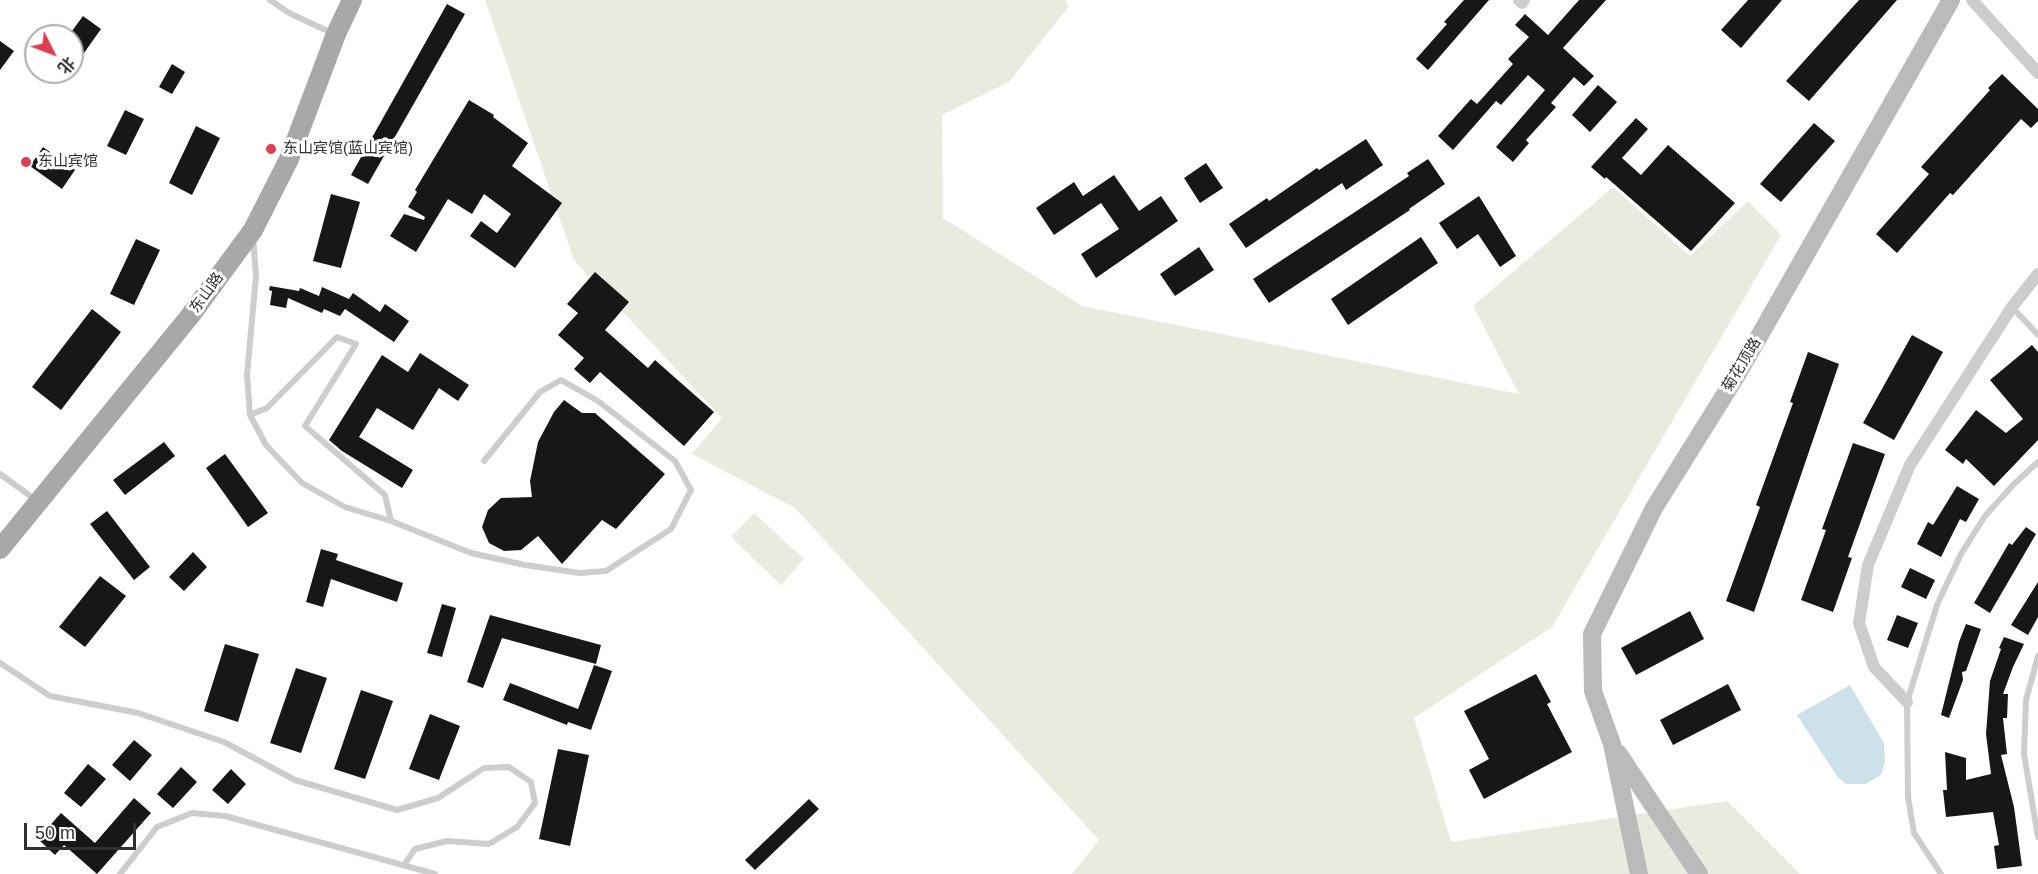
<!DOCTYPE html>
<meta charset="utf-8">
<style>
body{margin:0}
#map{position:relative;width:2038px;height:874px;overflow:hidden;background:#fff;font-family:Arial,"Noto Sans SC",sans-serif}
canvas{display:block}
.north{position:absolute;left:24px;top:24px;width:60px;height:60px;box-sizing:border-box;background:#fff;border:2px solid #acacac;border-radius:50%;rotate:132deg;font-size:16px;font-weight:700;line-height:24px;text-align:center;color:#303030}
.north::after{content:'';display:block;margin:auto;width:21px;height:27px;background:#dc3d53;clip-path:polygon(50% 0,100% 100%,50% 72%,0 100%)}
.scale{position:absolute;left:24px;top:823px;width:112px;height:27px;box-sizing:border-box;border:3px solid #303030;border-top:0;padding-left:8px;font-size:18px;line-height:21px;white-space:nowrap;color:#303030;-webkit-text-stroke:4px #fff;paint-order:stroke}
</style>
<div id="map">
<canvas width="2038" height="874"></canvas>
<div class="north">北</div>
<div class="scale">50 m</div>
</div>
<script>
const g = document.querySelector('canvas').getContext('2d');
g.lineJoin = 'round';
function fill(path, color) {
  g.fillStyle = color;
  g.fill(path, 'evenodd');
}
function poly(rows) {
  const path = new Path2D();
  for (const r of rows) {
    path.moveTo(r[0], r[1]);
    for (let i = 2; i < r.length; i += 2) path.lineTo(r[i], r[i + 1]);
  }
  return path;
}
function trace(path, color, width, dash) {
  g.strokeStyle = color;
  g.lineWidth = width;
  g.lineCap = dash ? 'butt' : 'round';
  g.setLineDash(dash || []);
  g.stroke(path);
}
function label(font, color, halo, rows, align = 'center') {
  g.font = font + ' Arial,"Noto Sans SC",sans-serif';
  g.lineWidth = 6;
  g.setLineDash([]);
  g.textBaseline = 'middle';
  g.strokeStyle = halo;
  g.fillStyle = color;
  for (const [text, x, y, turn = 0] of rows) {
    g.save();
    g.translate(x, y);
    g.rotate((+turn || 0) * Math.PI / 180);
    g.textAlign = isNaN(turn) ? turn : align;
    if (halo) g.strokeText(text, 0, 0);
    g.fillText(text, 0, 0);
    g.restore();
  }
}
fill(poly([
 [485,0,1065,0,1069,6,1009,82,942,115,943,218,1082,306,1519,394,1473,306,1613,187,1690,256,1748,201,1781,235,1552,627,1414,718,1451,842,1727,801,1800,874,1072,874,1099,840,795,508,692,454,722,418,574,260],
 [754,513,804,559,781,585,731,537]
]), '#e7ecdf');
fill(poly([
 [1850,685,1884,743,1885,762,1881,775,1866,784,1845,784,1837,776,1797,715]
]), '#cde1eb');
fill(poly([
 [1464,0,1489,0,1428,70,1416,59,1447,24,1444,22],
 [1579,0,1606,0,1563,48,1594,76,1584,86,1574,77,1551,103,1556,107,1526,140,1529,143,1513,162,1496,147,1545,90,1528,75,1501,105,1496,101,1453,150,1438,136,1471,99,1477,104,1513,64,1508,59,1529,37,1515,25,1525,14,1548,35],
 [1748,0,1782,0,1741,48,1721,30],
 [1859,0,1897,0,1809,101,1786,81],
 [447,4,465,14,368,184,351,175],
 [83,16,101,29,84,53,72,44,72,31],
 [0,41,14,51,0,70],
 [172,64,185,72,172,94,159,87],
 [2002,74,2038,109,2038,121,2031,128,2021,119,1953,195,1950,193,1897,253,1876,234,1929,174,1921,167,1990,90,1988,88],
 [1598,85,1617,102,1590,132,1572,115],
 [469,100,494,115,493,117,528,143,512,166,562,203,515,268,470,236,481,221,497,233,511,214,484,194,472,214,448,199,416,252,390,236,404,214,424,220,425,217,408,207,417,192,415,190],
 [125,110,144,119,126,155,107,146],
 [1636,118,1648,129,1622,158,1641,175,1668,145,1735,203,1691,251,1606,177,1605,179,1591,167],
 [1814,123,1835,141,1781,202,1760,184],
 [196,126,220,138,192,195,169,183],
 [1366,139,1383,165,1346,190,1342,183,1246,248,1229,224,1267,198,1269,201,1317,168,1319,170],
 [43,147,75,170,62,189,30,166],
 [1428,159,1445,184,1409,209,1410,210,1269,303,1253,279,1355,212,1409,176,1407,173],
 [1206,163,1223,188,1200,203,1184,178],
 [1114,175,1139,211,1161,196,1178,221,1096,278,1081,254,1119,229,1101,203,1054,235,1036,208,1074,182,1083,196],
 [331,194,360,202,341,268,313,261],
 [1479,196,1516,256,1500,267,1478,234,1457,249,1439,223],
 [1421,237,1438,263,1348,325,1331,299],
 [136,239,160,250,134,305,110,294],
 [1199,247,1214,270,1175,296,1160,274],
 [595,272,629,302,605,330,648,368,655,360,714,412,684,446,600,372,590,383,574,369,584,358,558,335,578,313,567,304],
 [270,286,299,291,300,288,319,296,322,287,349,299,353,293,380,312,385,304,409,321,394,342,345,309,340,316,324,309,322,313,288,298,286,308,270,305,272,291,269,290],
 [92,309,121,332,61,410,32,387],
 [1912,335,1943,352,1894,440,1863,423],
 [2032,345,2038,352,2038,440,1994,486,1966,459,1963,464,1945,450,1976,410,2006,433,2023,419,1990,380],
 [1808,352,1839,364,1754,612,1726,601,1760,507,1756,505,1793,403,1790,402],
 [420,353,469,385,458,401,439,388,413,430,377,408,359,437,413,470,402,488,342,451,329,440,382,355,408,372],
 [564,400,582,413,595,413,665,474,616,529,602,520,562,564,538,536,521,550,504,551,489,543,482,527,488,510,501,498,532,497,530,481,538,442,554,412],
 [164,442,175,456,125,495,113,480],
 [1853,443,1885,454,1848,557,1852,558,1833,612,1801,600,1826,530,1822,529],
 [225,454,268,513,248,527,206,468],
 [1957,486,1979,499,1966,522,1960,519,1941,557,1917,544,1928,522,1933,525],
 [107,511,150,567,134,580,90,524],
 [2026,527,2036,534,1990,613,1974,603,2009,543,2012,545],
 [321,549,338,554,336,560,403,583,397,602,331,579,323,607,306,602],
 [193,552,207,567,184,591,169,577],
 [1910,568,1935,580,1926,599,1901,587],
 [100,576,126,596,85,647,59,627],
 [2038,582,2038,617,2028,635,2011,625],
 [442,604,456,608,442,657,427,653],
 [1690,611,1704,639,1636,675,1621,648],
 [490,615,601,645,596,664,502,638,483,688,467,682],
 [1897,615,1918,623,1908,648,1887,640],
 [1966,624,1981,629,1966,671,1962,672,1963,680,1949,718,1941,715,1959,642],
 [2004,637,2024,644,2013,667,2003,694,2008,694,2007,718,2003,718,2007,754,2001,755,2014,807,2022,866,1997,869,1994,846,1999,845,1993,812,1946,817,1943,790,1947,790,1945,752,1966,758,1966,780,1991,774,1986,734,1990,681,2001,649,1999,648],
 [225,644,259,654,238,722,204,711],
 [594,665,612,671,591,730,568,722,567,725,503,700,510,683,578,709],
 [296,668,327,678,301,753,270,743],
 [1536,674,1551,702,1547,704,1572,752,1484,799,1469,770,1489,759,1464,711],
 [1728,684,1741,710,1673,745,1660,720],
 [361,690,393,701,365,779,334,769],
 [430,714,460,726,439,780,409,769],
 [134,740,152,755,130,781,112,765],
 [558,749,589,755,570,846,539,839],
 [88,764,106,779,81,807,64,793],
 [181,767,197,782,173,808,157,794],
 [231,769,246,784,228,804,212,790],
 [134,798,151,813,97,874,64,845,55,855,38,839,61,813,95,843],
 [809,799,819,809,755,870,745,860]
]), '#171717');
trace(poly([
 [270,0,289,13,332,33],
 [253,237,256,276,247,375,250,415,266,445,302,483,345,507,391,521,471,553,525,565,580,573,606,571,671,529,691,490,675,461,598,401,561,380,540,392,484,461],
 [2012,307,2038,335],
 [250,415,267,408,337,337,356,344,305,426,385,495,391,521],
 [0,474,36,500],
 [2038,656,2026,700,2024,754,2038,837],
 [0,663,50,696,138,713,224,742,295,780,397,810,438,798,484,768,509,767,531,782,535,803,517,827,489,844,447,841,415,849,404,865],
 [120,874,157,827,192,813,225,816,435,874],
 [1941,874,1914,833,1908,797,1907,702,1937,605,1961,554,1985,516,2014,484,2038,462]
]), '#cdcdcd', 6);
trace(poly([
 [1519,0,1522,3,1524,0],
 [1972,0,2038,73],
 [1907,702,1874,667,1859,623,1868,565,1910,465,2012,307,2038,274]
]), '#cdcdcd', 12);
trace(poly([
 [1618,753,1699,874],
 [1639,874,1612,744,1593,691,1592,634,1654,508,1737,375,1951,0]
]), '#bababa', 18);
trace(poly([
 [0,549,190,316,253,230,289,159,336,34,352,0]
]), '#a8a8a8', 20);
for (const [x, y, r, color] of [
 [271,149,6,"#dc3d53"],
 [26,162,6,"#dc3d53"]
]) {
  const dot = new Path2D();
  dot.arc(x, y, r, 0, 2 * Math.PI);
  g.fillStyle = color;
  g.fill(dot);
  trace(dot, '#fff', 2);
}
label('15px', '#303030', '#fff', [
 ["东山宾馆(蓝山宾馆)",283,149],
 ["东山宾馆",38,162]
], 'left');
label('15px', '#303030', '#fff', [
 ["东山路",207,293,-54],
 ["菊花顶路",1742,365,-59]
]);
</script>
